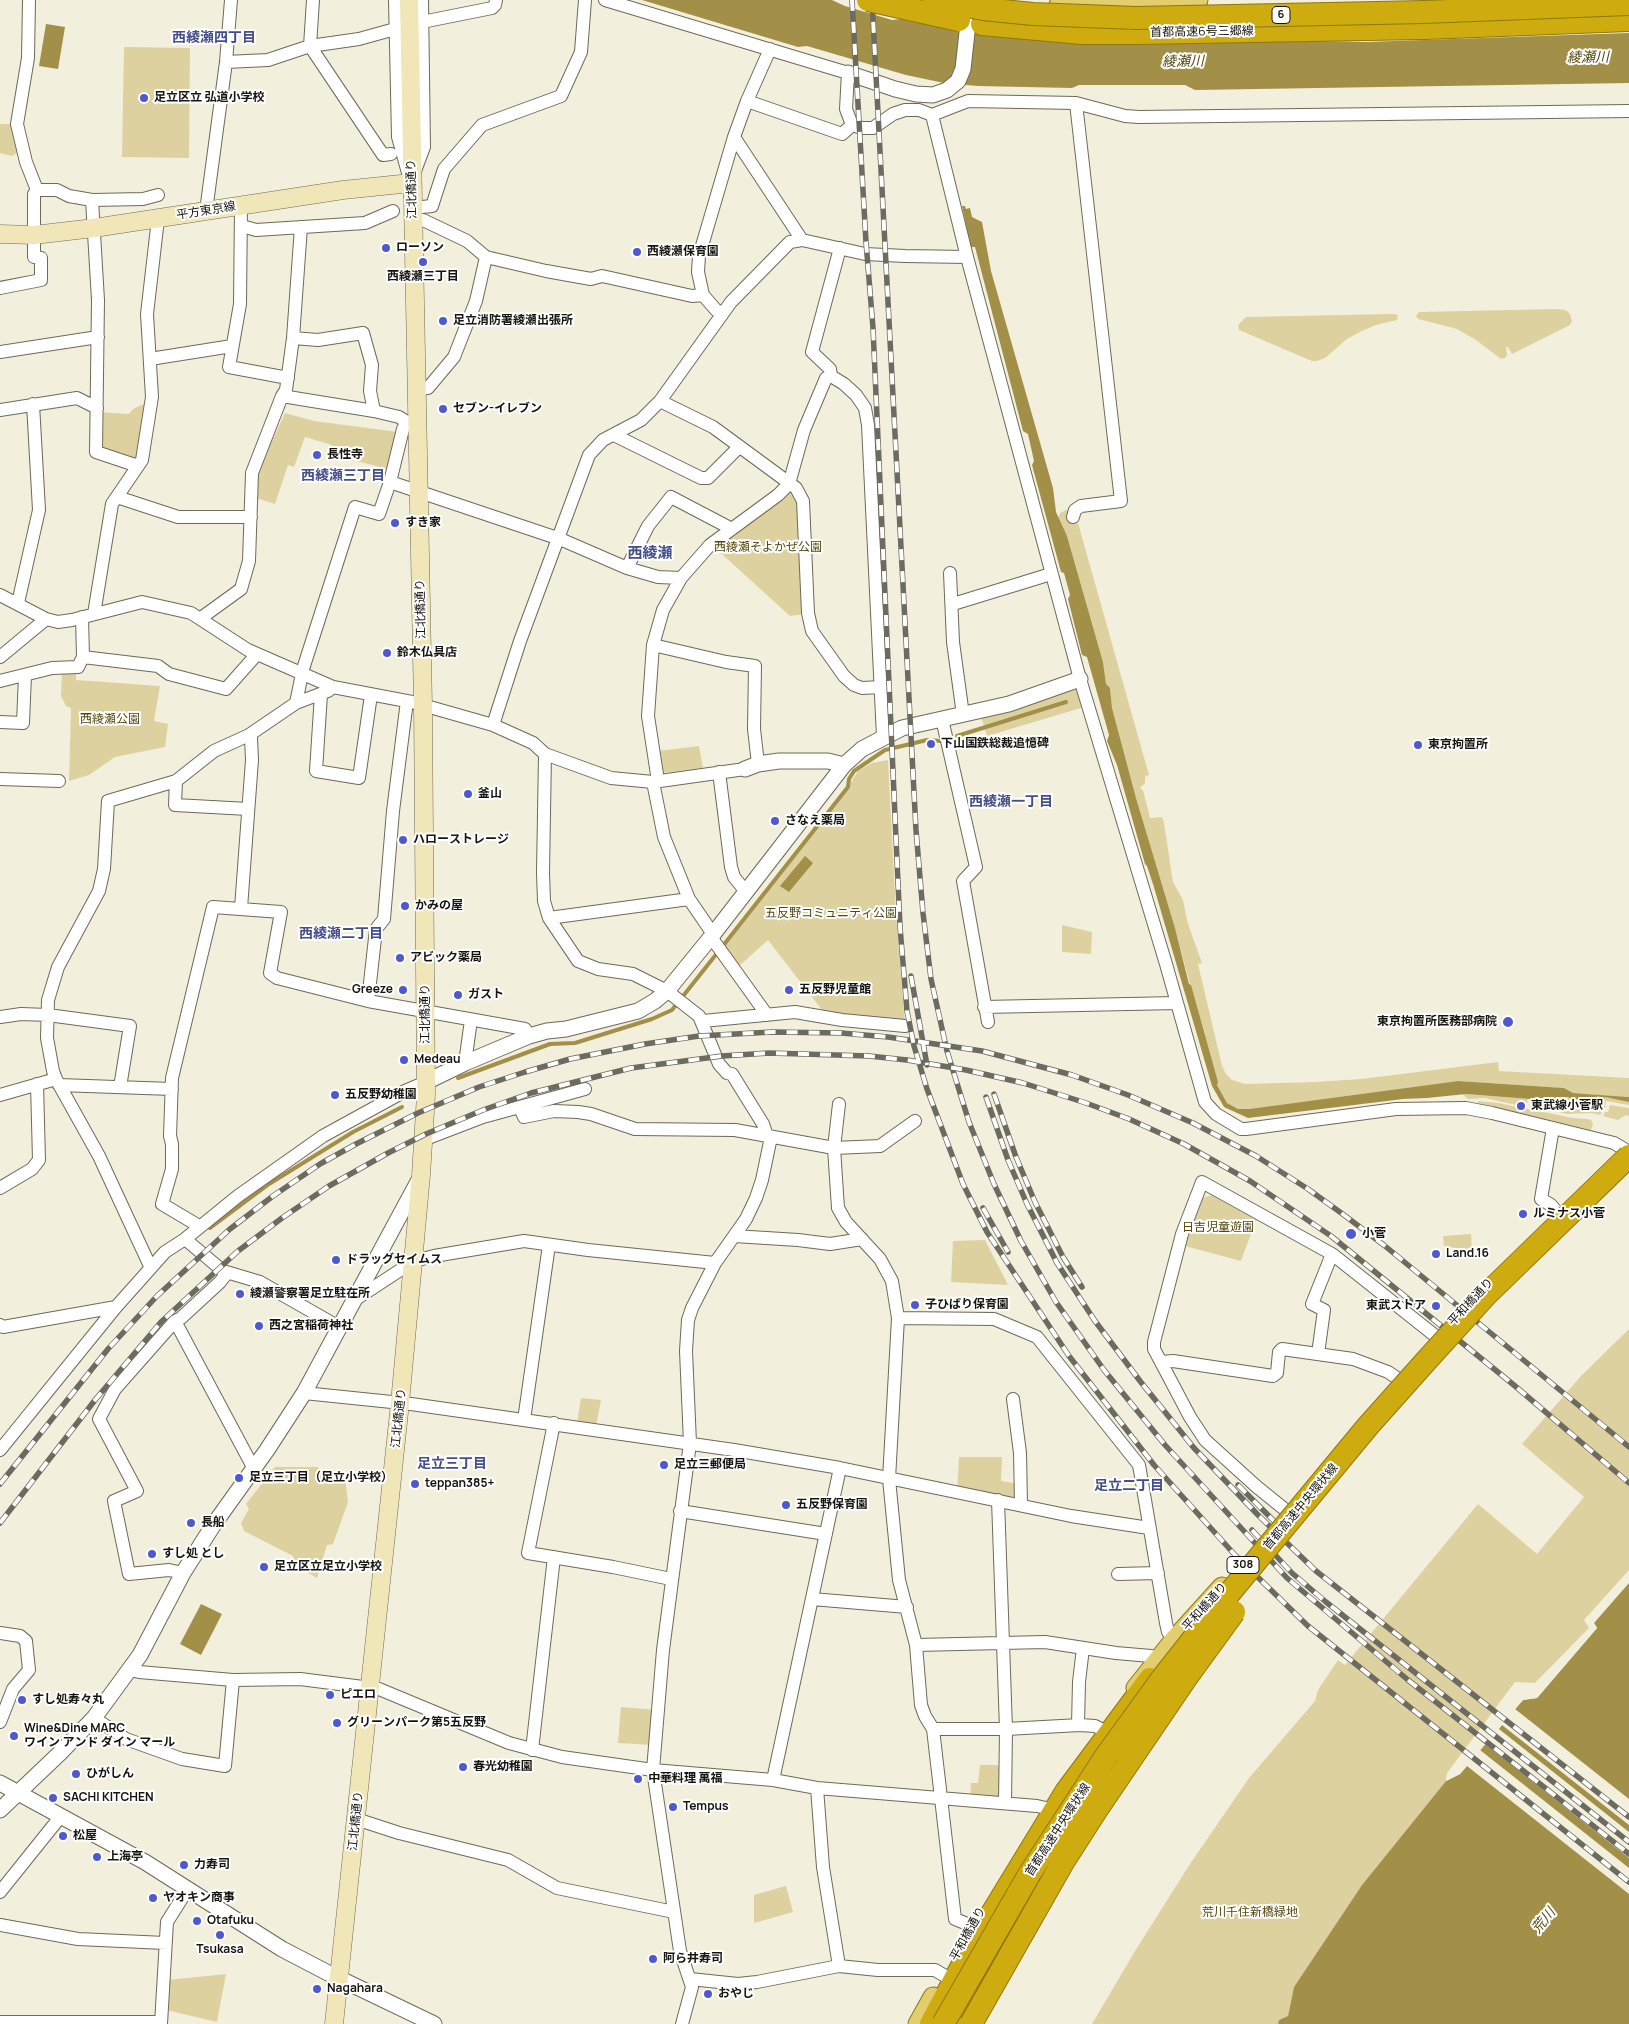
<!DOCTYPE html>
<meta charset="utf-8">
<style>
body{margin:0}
canvas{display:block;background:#f3efdd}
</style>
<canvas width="1629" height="2024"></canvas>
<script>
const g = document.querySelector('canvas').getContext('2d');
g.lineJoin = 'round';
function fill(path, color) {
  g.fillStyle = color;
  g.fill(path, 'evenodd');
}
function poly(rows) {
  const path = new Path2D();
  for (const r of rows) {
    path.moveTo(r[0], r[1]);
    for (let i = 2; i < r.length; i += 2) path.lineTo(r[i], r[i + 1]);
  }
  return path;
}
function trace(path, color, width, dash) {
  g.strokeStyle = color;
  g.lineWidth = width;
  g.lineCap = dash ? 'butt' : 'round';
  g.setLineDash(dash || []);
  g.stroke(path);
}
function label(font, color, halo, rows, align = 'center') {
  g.font = font + ' Manrope,"Noto Sans JP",sans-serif';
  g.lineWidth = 4;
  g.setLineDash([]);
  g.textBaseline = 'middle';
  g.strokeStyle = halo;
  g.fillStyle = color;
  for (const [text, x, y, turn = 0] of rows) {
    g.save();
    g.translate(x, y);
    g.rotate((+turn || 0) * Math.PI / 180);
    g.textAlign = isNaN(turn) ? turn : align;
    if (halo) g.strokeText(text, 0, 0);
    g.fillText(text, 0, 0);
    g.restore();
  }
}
fill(poly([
 [124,47,190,48,189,158,122,157],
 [0,124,11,124,17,153,12,156,0,153],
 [1557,309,1566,310,1570,314,1572,321,1570,325,1512,354,1508,347,1506,347,1507,355,1505,358,1501,359,1476,340,1457,329,1422,320,1418,319,1416,316,1419,312],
 [1393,314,1398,315,1397,320,1376,325,1362,331,1347,339,1325,358,1317,361,1312,361,1239,330,1238,325,1246,317],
 [148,402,137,465,97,451,99,412,129,414,133,409],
 [285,413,314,421,398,432,388,469,333,455,335,452,330,450,332,445,305,437,294,467,288,465,275,504,256,498,257,476,264,458],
 [791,488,801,502,806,614,790,616,713,546],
 [1066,510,1071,511,1076,516,1149,775,1145,776,1145,783,1140,788,1143,790,1150,818,1162,817,1164,823,1173,882,1183,900,1188,924,1202,963,1198,964,1222,1066,1226,1074,1232,1080,1245,1084,1315,1082,1361,1079,1498,1062,1499,1071,1629,1078,1629,1097,1586,1094,1573,1093,1564,1088,1458,1081,1249,1109,1238,1109,1227,1103,1217,1085,1175,928,1136,798,1112,708,1110,688,1106,685,1103,662,1067,536,1058,518,1060,513],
 [76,669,76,680,160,686,154,721,168,724,165,747,115,757,89,775,69,781,71,708,66,706,61,696,62,670],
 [1077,686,1081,708,987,736,981,716],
 [699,746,703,768,661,773,658,751],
 [888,760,896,915,905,1025,825,1014,768,940,737,968,721,948,848,787,858,771,872,763],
 [1062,925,1092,932,1091,954,1062,952],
 [1462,1094,1466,1094,1528,1099,1527,1103,1524,1104,1516,1105,1485,1098,1468,1099],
 [1598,1096,1604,1099,1605,1097,1626,1101,1629,1102,1629,1105,1606,1101,1605,1108,1600,1115,1591,1113,1567,1114,1554,1111,1549,1104,1550,1101,1555,1101,1559,1097,1565,1097,1579,1101],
 [1478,1101,1498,1103,1573,1118,1587,1119,1591,1120,1593,1124,1591,1130,1478,1103],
 [1610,1105,1629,1108,1629,1116,1626,1115,1618,1120,1603,1116,1605,1112,1608,1112],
 [1211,1195,1256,1220,1241,1261,1185,1246,1203,1198],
 [1471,1234,1472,1251,1444,1246,1443,1236],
 [985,1240,1008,1285,951,1282,953,1241],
 [1629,1329,1629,1570,1584,1620,1589,1628,1535,1683,1515,1682,1447,1773,1446,1781,1362,1885,1294,1987,1288,2016,1279,2020,1278,2024,1092,2024,1135,1951,1190,1864,1249,1778,1315,1701,1318,1690,1338,1660,1345,1665,1478,1504,1537,1554,1584,1497,1522,1444,1581,1376],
 [581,1398,601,1400,596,1426,577,1424],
 [959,1457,1002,1457,1001,1481,1020,1484,1021,1503,957,1492],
 [275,1467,318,1467,318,1473,328,1473,328,1479,345,1478,348,1502,333,1544,327,1545,317,1578,295,1565,293,1556,244,1531,241,1523,249,1509,246,1504],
 [621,1707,656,1710,653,1745,618,1743],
 [980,1765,1004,1765,1003,1800,970,1798,971,1783,978,1783],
 [786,1886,793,1912,754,1923,754,1895],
 [226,1974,217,2022,166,2010,168,1980]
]), '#ded1a0');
fill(poly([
 [642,0,832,0,845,6,892,20,901,19,927,24,1051,36,1366,42,1629,33,1629,83,1195,90,1185,85,1079,85,1072,88,978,86,944,83,906,75,807,46,798,47],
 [46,24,65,27,58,69,39,66],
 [962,206,965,206,966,209,970,208,972,217,982,222,991,271,1053,488,1056,512,1067,536,1103,662,1106,684,1110,688,1112,708,1136,798,1175,928,1189,984,1191,985,1218,1082,1217,1085,1227,1103,1238,1109,1249,1109,1458,1081,1564,1088,1573,1093,1586,1094,1629,1097,1629,1102,1605,1097,1604,1100,1598,1096,1594,1099,1588,1097,1579,1101,1567,1097,1559,1097,1555,1101,1466,1094,1427,1098,1403,1099,1248,1118,1224,1107,1212,1086,1153,884,1147,866,1145,864,1117,765,1107,741,1109,735,1087,657,1082,655,1068,599,1070,595,1064,573,1061,572,1032,465,1034,461,1028,434,1023,431,975,247,971,247],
 [805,856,813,863,789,892,780,886],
 [1629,1583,1629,2024,1278,2024,1279,2020,1288,2016,1294,1987,1362,1885,1446,1781,1460,1774,1523,1700,1537,1698,1597,1628,1594,1623],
 [201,1604,222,1614,201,1655,180,1644]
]), '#a39048');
fill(poly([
 [1594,1623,1597,1628,1537,1698,1523,1700,1515,1709,1629,1799,1629,1825,1502,1725,1499,1729,1629,1832,1629,1858,1485,1744,1480,1750,1629,1868,1629,1894,1467,1766,1460,1774,1446,1781,1446,1778,1458,1772,1521,1698,1535,1696,1594,1628,1592,1625]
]), '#f3efdd');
trace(poly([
 [957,736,1066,702],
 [722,947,848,787,849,779,854,771,885,750,927,740,941,741],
 [458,1078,550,1044,575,1043,652,1019,672,1010,718,952],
 [210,1228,269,1184,353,1132,402,1107]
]), '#a39048', 4);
const minor = poly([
 [29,0,28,58,17,124,26,162,37,190],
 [313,0,310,46,383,155,391,154],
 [395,0,398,137,408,173],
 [605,0,848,73,846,109,852,125,862,128,873,128,893,114,905,110,919,110,932,115,967,257,1080,679,1166,964,1205,1102,1216,1114,1241,1129,1246,1129,1396,1109,1466,1108,1492,1113,1614,1143,1624,1149],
 [422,22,492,8,495,5,496,0],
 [226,62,268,60,310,46,359,39,395,29],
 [747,101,842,134,852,125],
 [932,115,968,101,1076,103,1125,116,1139,117,1629,111],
 [734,137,802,240],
 [415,171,424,147,422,0],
 [92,200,98,300,96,452,138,466],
 [241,206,240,304,229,367,288,378],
 [412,208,432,206,444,169,482,125,561,96,581,52,585,0],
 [206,211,226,62,231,0],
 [423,220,467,241,486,257,546,271,591,279,602,276,692,296,703,295],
 [242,226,256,230,365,223,393,211],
 [0,288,41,280,41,258,34,257,34,194,37,190,57,190,69,196,92,200,143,199,158,195],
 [723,313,716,310,703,295,698,272,699,256,734,137,747,101,770,49],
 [293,338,318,340,363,333,372,365,370,391,374,411],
 [0,352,98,337],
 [150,359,232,346],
 [831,376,830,369,812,352,840,248],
 [417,389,428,388,454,357,476,301,486,257],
 [282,396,374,411,399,417,407,422,415,422],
 [660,401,713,427,796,488,803,501,808,613,812,631,844,676,854,685,862,688,881,687],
 [0,410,77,398,97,408],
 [614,435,701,478,708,478,739,447],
 [390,482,560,539,627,568,658,577,681,578],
 [117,497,178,517,251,517],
 [1073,517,1075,510,1081,506,1121,501,1076,103],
 [627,568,648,526,671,497,732,529],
 [950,573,953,642,963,715],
 [0,595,46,619,58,622,72,620,142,602,191,613,248,650,333,687,412,702,493,725,533,743,545,754,611,778,653,782,745,769],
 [18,603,39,510,33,404],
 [953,604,1051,574],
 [94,614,112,504,142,460,152,397,147,314,158,219],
 [201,618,241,589,249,561,252,473,282,396,286,390,293,338,301,227],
 [653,645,726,662,755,666,754,729,758,764],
 [0,657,46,619],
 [83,657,158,666,169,674,226,689,257,654],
 [0,681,52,668,78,667,83,657,82,617],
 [321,694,316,771,359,778,371,695],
 [296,703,303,669,355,507,379,514,390,482,403,429,407,422],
 [942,719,976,867,963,881,988,1022],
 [0,722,23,723,25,675],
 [493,725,520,641,589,455,603,440,641,420,660,401,731,302,790,242,802,240,865,254,905,256,967,257],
 [545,754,543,873,544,901,549,918,578,961,598,969,633,974,667,991,699,1016,719,1064,727,1073,732,1074,763,1124,767,1136],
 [719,772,731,867,734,877,746,892],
 [0,779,59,781],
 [176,781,175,805,248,809],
 [658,781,648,716,653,645,663,610,681,578,710,545,778,495,789,484,804,430,826,378,831,376,844,384,856,395,865,408,868,425,883,737],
 [653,782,664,837,689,899,713,934],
 [241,908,252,760,251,738,249,735],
 [549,918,689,899],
 [711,937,767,1015],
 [368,1001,376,929,384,919,393,811,407,701],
 [984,1007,1177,1003],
 [0,1017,21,1014,48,1015,130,1026,120,1087],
 [703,1021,795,1012,842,1020,905,1026],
 [465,1063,471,1020],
 [59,1085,172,1089],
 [0,1095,56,1079],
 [839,1104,834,1148,838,1208,846,1222,880,1259,892,1281,898,1318,889,1479,899,1580,916,1645,921,1705,925,1716,933,1729,955,1919,972,1926],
 [520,1108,524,1117,554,1111,578,1112,591,1114,635,1129,735,1130,834,1148,880,1146,915,1121],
 [1553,1128,1541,1199,1551,1205,1557,1212],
 [423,1140,483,1117,585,1089],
 [0,1188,32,1169,39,1160,37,1084],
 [199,1226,162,1204,172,1169,172,1144,170,1136,172,1078,213,907,281,912,270,973,277,978,368,1001,525,1029,529,1036],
 [734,1236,798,1240,830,1244,862,1239],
 [185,1239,223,1271,260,1282,339,1327],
 [150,1266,99,1156,56,1079,53,1071,47,1038,48,1000,58,967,99,891,104,869,108,801,176,781,214,751,249,735,296,703,328,691,333,687],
 [353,1301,414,1261,434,1256,524,1241,588,1250,715,1263],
 [898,1318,994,1319,1037,1337,1139,1465,1166,1623,1168,1632,1175,1639],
 [175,1321,254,1469],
 [0,1325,3,1327,116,1307],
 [1318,1354,1324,1310,1312,1304,1332,1254,1438,1338],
 [1161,1362,1173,1361,1273,1376,1277,1373,1279,1352,1282,1349,1353,1359,1388,1372,1400,1380],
 [304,1393,411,1404,734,1450,840,1468,1071,1516,1149,1528],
 [1013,1399,1020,1453,1021,1504],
 [524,1420,549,1245],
 [554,1423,528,1553,613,1567,671,1579],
 [0,1450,116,1307,165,1252,185,1239,238,1196,323,1136,405,1091,426,1082],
 [998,1500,1006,1729,1005,1803],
 [680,1511,826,1534],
 [1288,1512,1257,1487,1205,1440,1190,1417,1154,1349,1154,1342,1182,1234,1202,1182,1332,1254],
 [183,1573,169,1570,129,1574,114,1501,137,1491,99,1419,115,1389,175,1321,181,1318,220,1282,227,1273],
 [1118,1574,1158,1573],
 [812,1599,907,1607],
 [0,1633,20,1636,26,1641,29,1670,13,1689,0,1722],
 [916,1645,1045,1642,1116,1653,1151,1656,1157,1662],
 [130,1670,139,1672,233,1680,300,1679,379,1689,509,1743,562,1757,653,1770,773,1780,817,1788,1037,1806,1046,1808],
 [94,1718,126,1739,182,1759,225,1766,233,1680],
 [1078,1725,1079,1682,1083,1648],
 [933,1729,1006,1729,1080,1725,1095,1726,1103,1730],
 [532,1750,554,1557],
 [773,1780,840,1468],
 [817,1788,823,1867,839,1966],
 [356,1819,399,1833,508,1860,557,1888,674,1912],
 [0,1892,61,1816],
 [0,1925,78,1939,165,1943],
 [690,1979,738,1984,757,1982,839,1966,878,1970,935,1970,945,1976],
 [0,2022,161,2022],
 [161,2024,167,1922,184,1895,192,1893],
 [682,2024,692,1987,680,1951,653,1770,663,1650,690,1443,686,1351,688,1320,692,1308,715,1263,746,1219,756,1198,762,1180,771,1137]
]);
const tertiary = poly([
 [848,73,895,89,916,94,933,95,947,90,958,81,963,69,969,14],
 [745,769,758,764,779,761,828,761,844,765],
 [426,1082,465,1063,529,1036,547,1031,566,1029,638,1011,655,1001,667,991,711,937,844,765,862,749,902,728,1009,704,1080,679],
 [0,1783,145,1862,282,1949,330,1974,434,2024],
 [0,1810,60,1753,94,1718,140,1655,183,1573,214,1524,267,1450,304,1393,420,1178]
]);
const secondary = poly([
 [0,234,34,235,94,228,343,190,411,183],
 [334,2024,400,1403,421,1175,426,1095,423,705,409,0]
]);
const primary = poly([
 [1059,5,1153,3,1198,0],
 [1136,1688,1175,1639,1222,1587],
 [918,2024,933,1997]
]);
const motorway = poly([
 [982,24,1082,33,1137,33,1425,28,1629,20],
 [931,2024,977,1938,1066,1792,1150,1679],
 [957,2024,988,1967]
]);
trace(minor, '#6e695a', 14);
trace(tertiary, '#6e695a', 17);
trace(secondary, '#6e695a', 19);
trace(primary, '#8e770f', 21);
trace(motorway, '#8e770f', 24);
trace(minor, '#fff', 12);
trace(tertiary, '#fff', 15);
trace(secondary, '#f0e6b7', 18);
trace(primary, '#e2cd6f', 19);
trace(motorway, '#ceac0f', 22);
const rail = poly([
 [852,0,866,242,873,328,900,927,907,1011,914,1046,927,1089,963,1184,987,1232,1069,1356,1154,1465,1235,1555,1308,1626,1629,1882],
 [872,0,916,830,923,913,931,979,947,1051,969,1122,994,1184,1021,1241,1056,1302,1104,1370,1165,1445,1287,1578,1408,1680,1629,1854],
 [911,976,927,1065],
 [994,1094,1016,1157,1035,1202,1063,1257,1082,1287],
 [986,1097,1008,1160,1027,1204,1057,1263,1095,1321,1140,1381,1194,1448,1258,1515,1316,1571,1629,1817],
 [983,1208,1008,1252],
 [0,1484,108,1349,157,1296,230,1229,273,1196,320,1164,356,1144,418,1113,479,1087,525,1072,570,1059,645,1044,699,1036,772,1032,841,1033,888,1037,982,1051,1072,1075,1128,1095,1193,1123,1256,1156,1308,1189,1344,1215,1385,1246,1629,1447],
 [1238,1485,1284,1531],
 [0,1523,95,1400,161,1322,238,1251,282,1218,329,1186,388,1153,426,1134,483,1110,531,1093,631,1068,722,1056,769,1053,869,1056,907,1060,966,1070,1023,1083,1086,1103,1129,1119,1184,1144,1250,1181,1331,1236,1515,1386,1629,1483],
 [1252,1530,1292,1573,1326,1602,1629,1842]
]);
trace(rail, '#6d6a60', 5.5);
trace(rail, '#fff', 4, [11]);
const motorwayBridge = poly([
 [868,0,959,20],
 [934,0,983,9,1033,14,1136,18,1424,12,1629,4],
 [943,2024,1030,1873,1106,1756,1164,1676,1227,1596,1368,1426,1426,1361,1486,1295,1629,1156],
 [971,2024,1063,1862,1097,1809,1186,1678,1234,1612]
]);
trace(motorwayBridge, '#8e770f', 24, []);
trace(motorwayBridge, '#ceac0f', 22);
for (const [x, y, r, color] of [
 [144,98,5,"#4e59cf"],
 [386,248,5,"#4e59cf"],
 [637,252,5,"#4e59cf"],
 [423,262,5,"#4e59cf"],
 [443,321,5,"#4e59cf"],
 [443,409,5,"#4e59cf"],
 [317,455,5,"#4e59cf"],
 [395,523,5,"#4e59cf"],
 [387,653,5,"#4e59cf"],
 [931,744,5,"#4e59cf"],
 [1418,745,5,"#4e59cf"],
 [468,794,5,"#4e59cf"],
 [775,821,5,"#4e59cf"],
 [403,840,5,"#4e59cf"],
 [405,906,5,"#4e59cf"],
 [400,958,5,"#4e59cf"],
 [403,990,5,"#4e59cf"],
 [789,990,5,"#4e59cf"],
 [458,995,5,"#4e59cf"],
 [1508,1022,6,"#4e59cf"],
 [404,1060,5,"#4e59cf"],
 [335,1095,5,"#4e59cf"],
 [1521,1106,5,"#4e59cf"],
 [1523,1214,5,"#4e59cf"],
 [1351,1234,6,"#4e59cf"],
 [1436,1254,5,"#4e59cf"],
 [336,1260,5,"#4e59cf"],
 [240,1294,5,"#4e59cf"],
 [915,1305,5,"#4e59cf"],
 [1436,1306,5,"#4e59cf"],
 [259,1326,5,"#4e59cf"],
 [664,1465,5,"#4e59cf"],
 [239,1478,5,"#4e59cf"],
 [415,1484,5,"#4e59cf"],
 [786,1505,5,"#4e59cf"],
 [191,1523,5,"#4e59cf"],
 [152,1554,5,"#4e59cf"],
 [264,1567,5,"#4e59cf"],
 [330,1695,5,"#4e59cf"],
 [22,1700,5,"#4e59cf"],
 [337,1723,5,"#4e59cf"],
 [14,1736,5,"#4e59cf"],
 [463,1767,5,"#4e59cf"],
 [76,1774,5,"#4e59cf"],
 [638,1779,5,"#4e59cf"],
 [53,1798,5,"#4e59cf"],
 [673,1807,5,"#4e59cf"],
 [63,1836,5,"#4e59cf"],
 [97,1857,5,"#4e59cf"],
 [184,1865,5,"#4e59cf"],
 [153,1898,5,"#4e59cf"],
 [197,1921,5,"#4e59cf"],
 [220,1935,5,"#4e59cf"],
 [653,1959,5,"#4e59cf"],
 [317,1989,5,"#4e59cf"],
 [708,1994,5,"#4e59cf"]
]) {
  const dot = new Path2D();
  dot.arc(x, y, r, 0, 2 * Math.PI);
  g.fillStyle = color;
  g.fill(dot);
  trace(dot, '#fff', 2);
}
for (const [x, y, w] of [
 [1281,15,18],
 [1243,1565,32]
]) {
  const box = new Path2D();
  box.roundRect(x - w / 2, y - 8.5, w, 17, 4);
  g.fillStyle = '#fff';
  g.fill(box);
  trace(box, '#16140e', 1);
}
label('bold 11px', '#16140e', null, [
 ["6",1281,15],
 ["308",1243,1565]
]);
label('12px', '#16140e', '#fff', [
 ["首都高速6号三郷線",1202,32,-1],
 ["江北橋通り",412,189,-91],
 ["平方東京線",206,211,-9],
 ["江北橋通り",421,609,-91],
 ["江北橋通り",426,1014,-90],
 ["平和橋通り",1471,1302,-47],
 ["江北橋通り",399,1418,-84],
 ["首都高速中央環状線",1301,1507,-50],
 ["平和橋通り",1205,1607,-48],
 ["江北橋通り",356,1821,-84],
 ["首都高速中央環状線",1058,1830,-57],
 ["平和橋通り",968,1934,-61]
]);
label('bold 12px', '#16140e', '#fff', [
 ["足立区立 弘道小学校",154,98],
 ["ローソン",396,248],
 ["西綾瀬保育園",647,252],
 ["西綾瀬三丁目",423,277,"center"],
 ["足立消防署綾瀬出張所",453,321],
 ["セブン-イレブン",453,409],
 ["長性寺",327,455],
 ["すき家",405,523],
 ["鈴木仏具店",397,653],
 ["下山国鉄総裁追憶碑",941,744],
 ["東京拘置所",1428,745],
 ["釜山",478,794],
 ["さなえ薬局",785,821],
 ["ハローストレージ",413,840],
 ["かみの屋",415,906],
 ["アビック薬局",410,958],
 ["Greeze",393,990,"right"],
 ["五反野児童館",799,990],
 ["ガスト",468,995],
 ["東京拘置所医務部病院",1497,1022,"right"],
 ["Medeau",414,1060],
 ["五反野幼稚園",345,1095],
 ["東武線小菅駅",1531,1106],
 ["ルミナス小菅",1533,1214],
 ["小菅",1362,1234],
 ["Land.16",1446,1254],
 ["ドラッグセイムス",346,1260],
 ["綾瀬警察署足立駐在所",250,1294],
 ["子ひばり保育園",925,1305],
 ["東武ストア",1426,1306,"right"],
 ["西之宮稲荷神社",269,1326],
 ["足立三郵便局",674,1465],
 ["足立三丁目（足立小学校）",249,1478],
 ["teppan385+",425,1484],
 ["五反野保育園",796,1505],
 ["長船",201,1523],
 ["すし処 とし",162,1554],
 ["足立区立足立小学校",274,1567],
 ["ピエロ",340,1695],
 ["すし処寿々丸",32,1700],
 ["グリーンパーク第5五反野",347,1723],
 ["Wine&Dine MARC",24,1729],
 ["ワイン アンド ダイン マール",24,1743],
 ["春光幼稚園",473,1767],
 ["ひがしん",86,1774],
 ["中華料理 萬福",648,1779],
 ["SACHI KITCHEN",63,1798],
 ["Tempus",683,1807],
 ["松屋",73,1836],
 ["上海亭",107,1857],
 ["力寿司",194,1865],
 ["ヤオキン商事",163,1898],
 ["Otafuku",207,1921],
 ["Tsukasa",220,1950,"center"],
 ["阿ら井寿司",663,1959],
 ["Nagahara",327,1989],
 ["おやじ",718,1994]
], 'left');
label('12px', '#55470d', '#fff', [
 ["西綾瀬そよかぜ公園",768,548],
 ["西綾瀬公園",110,720],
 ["五反野コミュニティ公園",831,914],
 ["日吉児童遊園",1218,1228],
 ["荒川千住新橋緑地",1250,1913]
]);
label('bold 14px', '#444e8b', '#fff', [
 ["西綾瀬四丁目",214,38],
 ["西綾瀬三丁目",343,476],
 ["西綾瀬一丁目",1011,802],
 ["西綾瀬二丁目",341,934],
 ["足立三丁目",452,1464],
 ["足立二丁目",1129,1486]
]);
label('italic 14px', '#574910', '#fff', [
 ["綾瀬川",1588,58,-1],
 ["綾瀬川",1183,62,-1],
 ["荒川",1544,1921,-51]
]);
label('bold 15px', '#444e8b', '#fff', [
 ["西綾瀬",650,554]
]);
</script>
